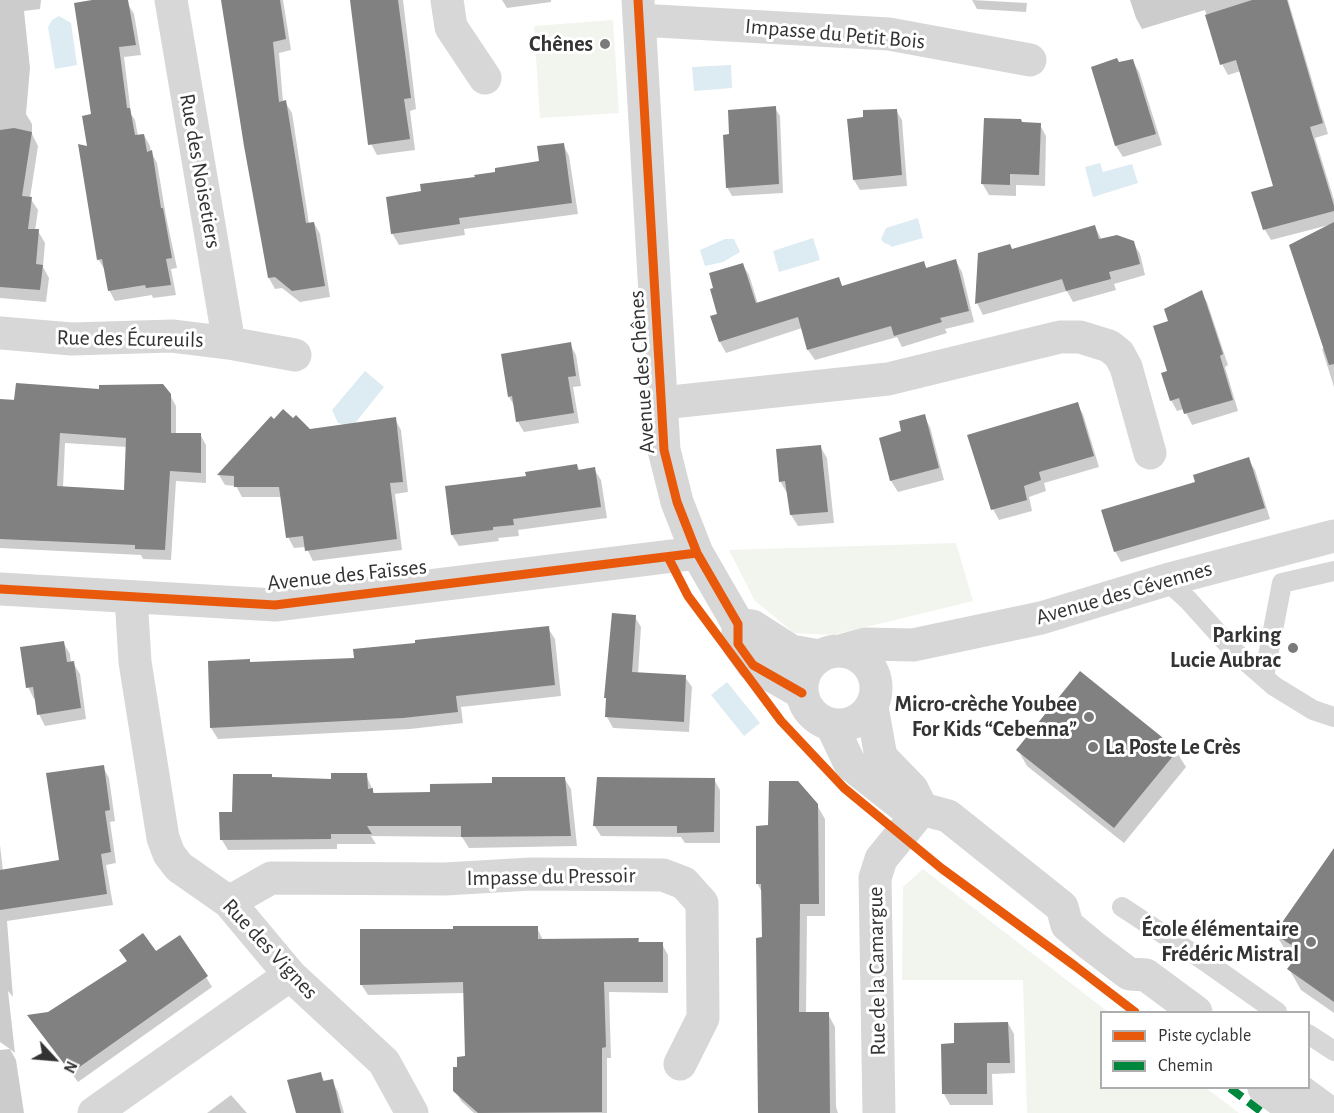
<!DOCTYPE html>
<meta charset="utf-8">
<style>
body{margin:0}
#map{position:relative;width:1334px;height:1113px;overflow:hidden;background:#fff;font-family:"Alegreya Sans",sans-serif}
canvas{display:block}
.legend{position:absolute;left:1100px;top:1011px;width:210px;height:78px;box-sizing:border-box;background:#fff;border:2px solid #adadad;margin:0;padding:8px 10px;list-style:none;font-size:18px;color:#333}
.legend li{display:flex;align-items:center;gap:12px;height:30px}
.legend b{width:30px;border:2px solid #adadad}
.north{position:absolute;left:24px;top:1029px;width:60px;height:60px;-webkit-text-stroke:4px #fff;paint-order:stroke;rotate:116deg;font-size:16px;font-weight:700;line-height:24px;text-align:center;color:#333}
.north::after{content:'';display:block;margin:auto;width:21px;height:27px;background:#333;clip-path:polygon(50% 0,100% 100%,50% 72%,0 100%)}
</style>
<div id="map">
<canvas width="1334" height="1113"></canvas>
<ul class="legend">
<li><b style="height:8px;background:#e8590c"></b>Piste cyclable</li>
<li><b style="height:8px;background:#00873e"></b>Chemin</li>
</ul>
<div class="north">N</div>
</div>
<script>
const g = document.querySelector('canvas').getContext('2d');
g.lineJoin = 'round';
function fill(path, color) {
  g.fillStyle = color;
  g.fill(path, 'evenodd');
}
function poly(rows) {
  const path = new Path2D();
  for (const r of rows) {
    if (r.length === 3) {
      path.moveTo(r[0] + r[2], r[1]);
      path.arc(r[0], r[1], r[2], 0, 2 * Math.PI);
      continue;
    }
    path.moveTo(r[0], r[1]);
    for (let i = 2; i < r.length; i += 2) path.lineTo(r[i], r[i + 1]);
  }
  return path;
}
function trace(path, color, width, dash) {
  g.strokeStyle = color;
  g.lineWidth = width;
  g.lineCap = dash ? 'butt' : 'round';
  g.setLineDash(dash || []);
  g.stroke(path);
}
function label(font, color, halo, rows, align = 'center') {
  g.font = font + ' "Alegreya Sans",sans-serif';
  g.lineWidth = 6;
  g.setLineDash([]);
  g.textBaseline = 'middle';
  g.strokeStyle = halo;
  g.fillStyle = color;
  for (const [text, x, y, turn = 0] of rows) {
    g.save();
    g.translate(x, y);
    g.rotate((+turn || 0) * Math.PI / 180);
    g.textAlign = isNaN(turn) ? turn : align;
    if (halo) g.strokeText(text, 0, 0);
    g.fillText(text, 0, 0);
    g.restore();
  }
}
fill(poly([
 [613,20,619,113,540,118,534,26],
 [956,543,973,601,833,635,794,633,755,601,729,550],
 [923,869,1108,1012,1102,1012,1102,1088,1206,1088,1239,1113,1027,1113,1023,980,902,980,903,887]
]), '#f1f5ed');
fill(poly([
 [59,16,71,23,77,65,55,69,48,27,52,20],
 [731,65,732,88,694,91,692,67],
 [1100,163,1103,172,1132,164,1138,183,1093,197,1085,167],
 [918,218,923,238,891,247,890,245,884,243,881,239,886,228],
 [813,238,820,260,779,272,773,251],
 [725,239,734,239,740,252,723,262,705,266,700,250],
 [365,371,384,387,352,427,338,423,332,410],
 [727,682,760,723,744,736,711,695]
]), '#ddebf3');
fill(poly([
 [0,0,41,0,40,9,24,11,30,68,26,114,32,124,32,134,38,146,30,198,38,210,35,231,38,231,45,243,43,267,49,278,46,302,0,298],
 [223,0,283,0,291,50,279,53,283,102,285,102,292,113,309,224,314,223,320,234,330,297,300,302,282,288,275,289,269,278],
 [352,0,403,0,416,109,410,111,415,150,377,155,371,144],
 [502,0,551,0,551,2,507,8],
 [972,0,1027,3,1026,12,977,9],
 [1130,0,1288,0,1328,134,1315,138,1334,200,1334,387,1322,349,1325,348,1329,225,1271,240,1265,230,1275,187,1241,71,1228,75,1222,64,1205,10,1142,29,1136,18],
 [128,4,134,14,141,55,124,57,131,114,135,120,138,136,144,135,150,146,151,152,157,163,166,216,177,268,171,269,176,295,153,298,152,295,115,301,109,290,105,270,98,259,89,148,92,115],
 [1132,60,1139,72,1162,145,1123,157,1116,146,1093,68],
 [775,108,780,116,783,193,732,196,727,187],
 [896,110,902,120,907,186,860,190,854,180],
 [1021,123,1040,125,1046,136,1045,186,1016,185,1016,196,989,195,982,183],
 [563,144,569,156,578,214,464,229,465,235,399,245,392,233,422,193,541,162],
 [1095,227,1102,240,1133,242,1140,254,1145,275,1114,284,1116,290,1073,302,1067,291,983,315,977,303,979,254,1012,251],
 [956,261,962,272,974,322,945,329,947,333,902,347,897,337,815,360,808,350,802,328,726,353,720,342,712,317,719,315,742,264,749,275,758,304,838,279,843,287,924,263,927,269],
 [1201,292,1207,302,1228,365,1225,367,1238,411,1192,425,1184,409,1177,411,1171,400,1169,372,1170,322],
 [570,344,576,355,581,386,573,387,579,423,524,432,518,422,515,407,509,397],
 [170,395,176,406,176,435,200,434,206,445,206,483,176,481,171,560,143,559,141,555,0,548,0,400],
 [65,443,127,447,126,492,63,488],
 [1077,404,1083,414,1099,467,1044,483,1046,491,1029,497,1032,511,999,520,993,509],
 [924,416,930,427,944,480,898,492,891,481,880,439,903,432],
 [395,419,401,430,408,492,395,494,402,550,313,561,306,547,294,548,288,537,282,497,242,497,236,486,225,485,219,475,310,430],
 [820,446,827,458,834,523,798,526,791,515,787,493,780,481],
 [1248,459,1255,470,1270,519,1121,562,1115,551],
 [577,465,580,471,594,469,601,480,607,518,518,530,519,536,498,538,499,541,459,546,452,535,447,487,528,477],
 [635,617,641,627,638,674,685,677,692,687,689,732,613,728,607,717],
 [548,628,555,639,561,696,461,707,463,723,410,729,218,739,211,728,210,662,251,663,356,659],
 [63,642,70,654,71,663,73,663,80,674,86,719,45,726,39,714,36,698,34,699,28,687],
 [1018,750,1176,751,1186,767,1124,843,1027,766],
 [103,767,109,778,115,821,110,822,116,863,106,865,113,905,7,921,13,997,8,991,15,1053,10,1049,16,1060,24,1113,0,1113,0,1050,10,1049,0,1042,0,845,3,871,61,862],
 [271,775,273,778,332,780,366,775,375,795,431,793,564,778,571,789,577,846,469,848,462,837,371,836,376,844,337,844,337,849,228,850,222,840,234,813],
 [714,779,720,790,720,843,685,843,681,837,601,836,594,825],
 [817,805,825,819,825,916,807,916,806,1014,828,1014,835,1027,836,1107,838,1113,760,1113,764,939,762,892,757,883,769,827],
 [1334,886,1334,1013,1301,990,1289,969,1296,960,1288,955,1276,934],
 [537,928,543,940,638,939,640,944,662,944,668,955,668,993,609,992,611,1058,607,1058,607,1113,474,1113,461,1101,455,1090,459,1068,467,1057,465,993,368,995,361,984,455,930],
 [121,950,156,954,206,977,212,987,78,1082,29,1016,49,1013,127,962],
 [1008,1023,1014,1034,1015,1073,992,1074,993,1105,950,1105,944,1094,955,1044],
 [320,1073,325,1082,332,1081,338,1092,344,1113,297,1113],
 [231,1095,247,1113,207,1113]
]), '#0003');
fill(poly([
 [92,0,128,0,136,45,119,47,127,108,130,108,135,135,144,134,147,152,152,150,161,208,163,208,172,258,166,259,171,285,146,288,145,285,108,291,102,259,97,260,78,144,87,146,82,116,91,114,74,3],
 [221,0,280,0,286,39,273,42,279,102,286,100,306,223,314,222,325,286,292,291,275,277,268,278,244,146],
 [350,0,398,0,411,98,404,99,410,139,368,145],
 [1252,0,1287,0,1323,123,1310,127,1334,206,1334,211,1263,230,1251,192,1273,186,1236,60,1220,65,1205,15],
 [1117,58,1119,62,1133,59,1156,134,1115,146,1091,67],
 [776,106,779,184,726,188,723,135,729,134,728,110],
 [897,109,902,175,853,180,847,119,863,117,863,110],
 [984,118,1021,119,1022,122,1041,123,1039,175,1010,174,1010,185,981,184],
 [14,128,32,132,22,196,32,197,28,229,39,229,36,264,43,265,40,290,0,287,0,130],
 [564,143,572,203,459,218,460,224,391,234,386,197,421,191,420,184,475,177,474,175,495,172,495,168,539,161,537,146],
 [1334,222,1334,364,1329,365,1289,245],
 [1095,225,1099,239,1117,235,1134,241,1140,264,1109,272,1111,279,1066,291,1062,279,975,304,978,253,1010,244,1012,249],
 [956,259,969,311,940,318,942,322,894,336,891,326,807,350,798,317,719,342,710,316,717,314,710,289,713,288,709,273,743,263,756,303,839,277,842,286,924,261,926,268],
 [1202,290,1223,354,1220,356,1233,400,1184,414,1179,398,1170,401,1161,373,1167,371,1153,326,1168,321,1164,309],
 [571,342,576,376,568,377,574,413,516,422,512,396,508,397,501,354],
 [16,383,99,389,99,385,163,384,171,394,171,433,201,433,201,473,170,471,165,550,135,549,135,545,0,539,0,399,14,400],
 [60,433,126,438,124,490,57,486],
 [1078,402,1094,456,1039,472,1041,480,1024,486,1027,500,991,510,967,435],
 [283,409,293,418,296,415,310,429,396,417,403,482,390,483,397,539,305,551,303,536,286,538,279,487,234,487,234,476,217,475,271,416,274,419],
 [925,414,939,468,890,481,879,438,901,431,899,421],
 [821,445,828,512,790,515,785,481,779,482,776,449],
 [1249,457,1265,508,1114,552,1101,510,1195,482,1193,475],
 [577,464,578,470,595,467,601,507,513,519,514,525,493,527,493,530,451,535,445,486,526,476,525,472],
 [612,613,636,615,632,672,686,675,684,722,605,717,606,698,604,698],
 [549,626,555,685,456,696,458,712,403,718,210,728,208,661,250,659,250,662,354,658,353,649,415,643,415,640],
 [64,641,67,662,74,661,81,708,37,715,33,687,26,688,20,647],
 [1080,671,1178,750,1114,828,1016,750],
 [104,765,110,810,105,811,111,852,101,854,107,894,0,910,0,870,59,860,46,773],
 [331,773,367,773,368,789,373,788,373,793,430,792,430,784,492,783,492,777,565,777,571,836,461,837,461,826,367,826,372,834,331,834,331,839,220,840,219,812,232,812,233,774,272,774,272,777,331,779],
 [597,777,715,778,714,832,677,833,677,826,593,826],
 [769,781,798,781,818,804,819,904,800,904,799,1012,829,1012,830,1113,758,1113,756,938,762,937,761,884,756,884,756,826,768,825],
 [1334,848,1334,1002,1287,969,1301,951,1274,934],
 [453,926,538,926,538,939,639,938,638,942,663,942,663,982,604,982,606,1047,602,1048,602,1112,478,1113,453,1091,453,1067,457,1067,457,1057,465,1056,463,982,360,985,360,929,453,929],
 [143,933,156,951,180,935,208,976,71,1073,27,1015,48,1012,127,961,119,950],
 [1008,1022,1010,1063,987,1063,987,1094,942,1094,941,1044,954,1043,954,1023],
 [321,1072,323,1081,333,1079,341,1113,296,1113,287,1080]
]), '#818181');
trace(poly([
 [1166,580,1188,600,1235,652,1274,686,1313,710,1334,717],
 [1264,677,1282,583,1334,571],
 [1122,907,1209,964,1277,1012],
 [1308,1034,1334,1051]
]), '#d7d7d7', 20);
trace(poly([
 [171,0,229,343],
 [447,0,451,27,485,78],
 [638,0,664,450,677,502,697,553,738,624,738,644,753,665,802,693],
 [639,20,889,34,1030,60],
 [0,333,72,339,172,336,229,343,295,355],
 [662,403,888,379,1060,337,1080,337,1109,346,1119,354,1126,367,1150,453],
 [0,589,275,605,697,553],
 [131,597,135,662,163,838,169,854,179,867,229,902,290,975,384,1062,412,1113],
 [738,624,752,626,791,651,819,656],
 [844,650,866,644,913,645,1041,618,1166,580,1334,536],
 [839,688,37],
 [872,707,881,757,912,789,922,809,948,816,1062,907,1067,925,1091,945,1129,974,1146,975,1196,1012],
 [831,724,850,764,902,805,911,807],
 [229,902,271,878,445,879,531,874,663,875,684,883,702,903,703,1018,680,1064],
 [1264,1088,1298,1113],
 [1296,1088,1330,1113],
 [94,1113,290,975],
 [879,1113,875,878,881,859,922,809]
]), '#d7d7d7', 33);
trace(poly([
 [1230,1088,1263,1113]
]), '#00873e', 8, [15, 8]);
trace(poly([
 [638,0,664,450,677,502,697,553,738,624,738,644,753,665,802,693],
 [668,557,688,596,781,721,844,788,941,868,1075,966,1135,1012],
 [0,589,275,605,697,553]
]), '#e8590c', 9);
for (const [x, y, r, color] of [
 [605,44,6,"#7a7a7a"],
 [1293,648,6,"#7a7a7a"],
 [1089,717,6,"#7a7a7a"],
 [1093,747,6,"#7a7a7a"],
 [1311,942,6,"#7a7a7a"]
]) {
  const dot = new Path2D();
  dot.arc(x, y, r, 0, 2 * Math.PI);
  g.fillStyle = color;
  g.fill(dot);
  trace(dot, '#fff', 2);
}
label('22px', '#333', '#fff', [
 ["Impasse du Petit Bois",835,34,5],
 ["Rue des Noisetiers",200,171,80],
 ["Rue des Écureuils",130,339,1],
 ["Avenue des Chênes",642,372,-94],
 ["Avenue des Faïsses",347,575,-6],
 ["Avenue des Cévennes",1124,593,-16],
 ["Impasse du Pressoir",551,877,-1],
 ["Rue des Vignes",270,949,47],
 ["Rue de la Camargue",877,971,-91]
]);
label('bold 22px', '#333', '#fff', [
 ["Chênes",593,44],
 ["Parking",1281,635],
 ["Lucie Aubrac",1281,660],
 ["Micro-crèche Youbee",1077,704],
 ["For Kids “Cebenna”",1077,729],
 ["La Poste Le Crès",1105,747,"left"],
 ["École élémentaire",1299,929],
 ["Frédéric Mistral",1299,954]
], 'right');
</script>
